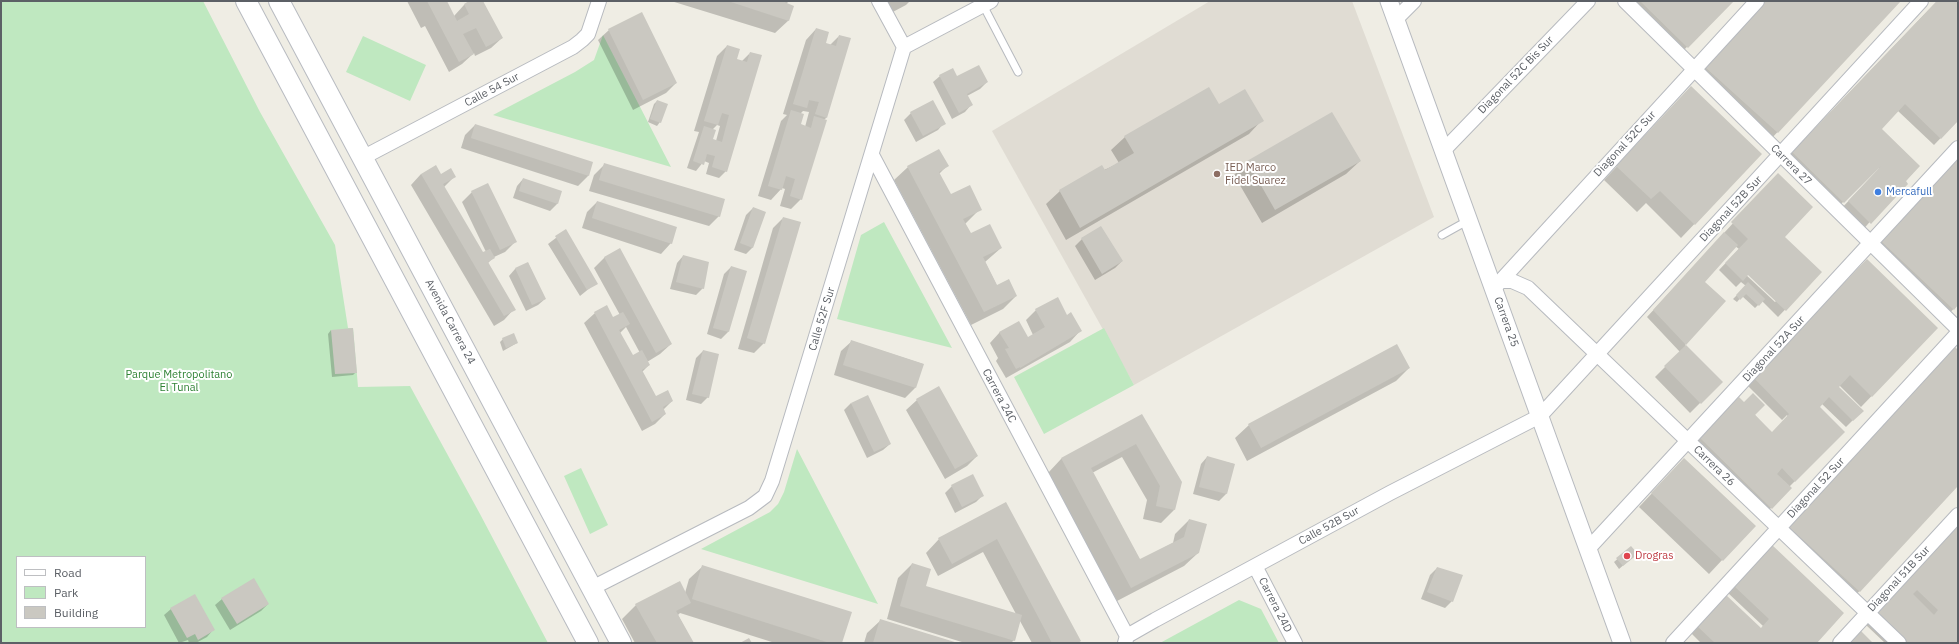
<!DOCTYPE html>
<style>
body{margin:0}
#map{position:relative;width:1959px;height:644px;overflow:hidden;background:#efede4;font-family:"IBM Plex Sans",sans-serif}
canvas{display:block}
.frame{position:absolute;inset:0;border:2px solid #5c6066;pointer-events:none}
.legend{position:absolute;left:16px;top:556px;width:130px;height:72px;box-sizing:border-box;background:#fff;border:1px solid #bebfc2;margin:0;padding:5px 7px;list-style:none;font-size:12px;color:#5c6066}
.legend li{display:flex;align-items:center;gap:8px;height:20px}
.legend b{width:20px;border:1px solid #bebfc2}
</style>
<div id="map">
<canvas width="1959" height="644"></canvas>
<div class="frame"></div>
<ul class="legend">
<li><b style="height:5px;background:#fff"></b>Road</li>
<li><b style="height:11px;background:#bfe8c0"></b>Park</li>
<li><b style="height:11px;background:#cac8c1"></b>Building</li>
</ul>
</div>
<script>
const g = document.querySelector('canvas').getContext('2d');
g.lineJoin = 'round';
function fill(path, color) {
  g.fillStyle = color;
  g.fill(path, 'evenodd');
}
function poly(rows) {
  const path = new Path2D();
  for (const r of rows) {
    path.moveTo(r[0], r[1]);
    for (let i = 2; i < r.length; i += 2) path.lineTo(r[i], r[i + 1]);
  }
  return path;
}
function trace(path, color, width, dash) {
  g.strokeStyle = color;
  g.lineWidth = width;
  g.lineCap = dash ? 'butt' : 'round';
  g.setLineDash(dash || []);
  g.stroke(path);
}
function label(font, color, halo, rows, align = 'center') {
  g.font = font + ' "IBM Plex Sans",sans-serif';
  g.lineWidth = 4;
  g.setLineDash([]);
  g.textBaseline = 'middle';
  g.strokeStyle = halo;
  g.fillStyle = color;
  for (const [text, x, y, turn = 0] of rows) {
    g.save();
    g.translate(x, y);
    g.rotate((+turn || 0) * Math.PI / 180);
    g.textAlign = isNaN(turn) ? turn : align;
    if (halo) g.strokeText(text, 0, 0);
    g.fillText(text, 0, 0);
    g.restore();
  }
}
fill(poly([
 [1210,1,1352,1,1434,217,1134,385,992,131]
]), '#e0dcd3');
fill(poly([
 [1,1,203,1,260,112,335,245,348,328,353,328,358,387,410,386,480,514,548,643,1,643],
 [17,557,145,557,145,627,17,627],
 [603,35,671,167,493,115,575,72,594,60],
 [363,36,426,65,410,101,346,72],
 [884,222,952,348,837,319,861,235],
 [1104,328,1134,385,1044,434,1014,377],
 [797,449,878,604,701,549,770,512,778,504,784,492],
 [581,468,608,525,590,534,564,476],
 [1239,600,1261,609,1279,643,1160,643]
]), '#bfe8c0');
fill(poly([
 [407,1,448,1,446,2,454,16,464,5,471,1,482,1,502,38,491,48,475,56,474,53,462,64,449,72,425,26,421,28],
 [671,1,789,1,786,4,789,20,775,33],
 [883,1,910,1,906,5,889,14],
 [1627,1,1732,1,1680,54],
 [1764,1,1900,1,1771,139,1696,78],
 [1937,1,1958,1,1958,120,1934,145,1898,111,1865,144,1919,166,1860,233,1838,212,1879,169,1878,167,1836,209,1783,162],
 [816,29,824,43,830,45,839,36,826,118,824,120,801,199,791,209,780,206,785,189,782,188,771,200,758,196,781,121,787,115,783,114,806,40],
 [803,111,809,112,805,127,800,125,800,114],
 [609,30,676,83,666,93,633,110,598,40],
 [727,46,735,60,741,62,750,53,726,171,719,178,706,174,709,163,704,161,696,171,687,168,699,132,694,131,717,56],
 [717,125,720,126,716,141,712,140,712,130],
 [940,76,957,77,987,82,980,89,967,96,971,105,965,112,952,119,933,82],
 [657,101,660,122,657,126,648,122,654,104],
 [1219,105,1262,120,1249,134,1066,240,1046,204,1060,191,1119,163,1111,150,1125,137],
 [911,113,944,123,938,130,916,142,904,120],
 [475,125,592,163,588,176,578,186,461,148,465,135],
 [1642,140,1722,195,1681,238,1646,203,1637,212,1604,180],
 [1958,159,1958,304,1947,316,1875,249],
 [1360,161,1346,174,1262,223,1234,175,1248,162],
 [604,165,719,216,709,226,589,191,594,175],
 [947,166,939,174,950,196,980,209,965,224,970,234,1001,248,985,262,997,286,1016,296,1003,309,971,325,894,180,908,167],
 [421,174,454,177,444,187,483,254,486,252,462,202,472,192,515,242,505,252,494,257,487,264,514,309,504,320,494,326,411,185],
 [523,179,561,192,557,204,550,211,513,198,517,186],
 [1768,185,1784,237,1821,272,1778,317,1762,301,1755,308,1742,296,1737,302,1733,299,1746,286,1741,282,1736,287,1719,270,1739,249,1735,246,1703,282,1724,301,1685,345,1721,382,1690,413,1655,377,1680,352,1647,317],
 [1745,271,1776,301,1775,302,1744,273],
 [597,202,671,243,661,254,582,228,587,212],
 [753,208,753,247,746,254,734,250,746,215],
 [783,218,764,343,754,353,738,349,773,228],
 [565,231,596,283,580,296,548,244],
 [1082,239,1122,261,1115,268,1095,280,1075,246],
 [683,256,703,288,696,295,670,289,677,263],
 [605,257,671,344,660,354,647,362,649,365,642,372,655,398,672,401,663,410,665,414,655,424,642,431,584,323,595,313,613,319,620,315,594,268],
 [626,327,640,353,632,357,620,333],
 [528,263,545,299,538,305,526,311,509,276,515,269],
 [731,267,746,272,728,332,721,339,707,334,724,274],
 [1036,310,1066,316,1080,331,1070,342,1006,378,996,361,998,358,990,343,1000,332,1028,338,1033,335,1026,320],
 [331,330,356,372,353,375,332,377,328,334],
 [503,339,517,343,503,351,500,342],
 [852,341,923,364,915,388,905,398,834,375,841,351],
 [1781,349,1889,378,1861,407,1839,385,1838,387,1862,411,1846,427,1822,404,1819,407,1844,432,1789,487,1791,488,1764,515,1690,448,1739,398,1772,433,1788,417,1787,415,1782,420,1747,385],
 [703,351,708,397,701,404,686,400,696,358],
 [1958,351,1958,485,1853,598,1782,533],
 [1409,368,1396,381,1247,461,1235,438,1249,425],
 [917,400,977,456,967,466,945,479,906,410],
 [851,403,890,444,883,450,867,458,844,410],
 [1142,416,1174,510,1161,523,1143,519,1147,500,1122,457,1092,473,1140,560,1173,543,1175,534,1189,520,1198,553,1184,566,1117,601,1048,473,1061,459],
 [1207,457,1234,464,1226,494,1219,501,1193,494,1201,464],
 [1671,473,1754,526,1709,574,1639,507],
 [952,486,983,495,976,502,955,513,945,493],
 [1006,504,1078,643,1032,643,1020,621,1014,640,1011,643,965,643,887,619,898,578,912,564,925,587,1016,614,983,552,938,576,926,553,939,539],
 [1771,545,1816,643,1701,643,1690,632,1725,596,1761,629,1763,626,1727,592],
 [1936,546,1958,643,1885,643,1866,625],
 [1631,547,1633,557,1619,569,1614,562],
 [703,566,841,643,775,643,680,613,678,615,693,643,635,643,622,619,636,605,679,582,685,593,689,579],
 [1437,568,1452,601,1445,608,1421,599,1430,575],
 [222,599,268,604,261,611,230,630,215,605],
 [171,609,213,630,207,637,196,643,189,643,188,640,179,643,164,615],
 [881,620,956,643,864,643,867,633]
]), '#0003');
fill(poly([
 [427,1,447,1,457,21,469,14,464,4,469,1,483,1,503,38,486,47,476,28,463,34,474,54,459,62],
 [728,1,782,1,794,6,789,21],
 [1640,1,1734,1,1688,48],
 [1763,1,1901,1,1778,133,1705,67],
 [1937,1,1958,1,1958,121,1941,139,1905,104,1882,129,1920,166,1906,181,1908,184,1871,224,1848,201,1882,165,1844,203,1792,152],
 [642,12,677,83,643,100,608,29],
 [816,28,829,32,826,43,836,46,839,35,851,38,827,118,815,114,819,102,809,100,807,108,793,104],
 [727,45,740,49,737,59,747,62,750,52,762,55,727,172,712,167,715,156,707,154,704,165,693,161,704,126,716,130,713,139,722,142,729,115,722,113,718,125,704,121],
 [979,65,988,82,967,94,973,105,959,113,939,75,953,68,957,76],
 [1691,86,1762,154,1695,225,1660,191,1651,199,1616,166],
 [1209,87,1219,104,1245,89,1264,121,1080,228,1059,190,1102,165,1105,170,1134,153,1124,136],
 [657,100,668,104,661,123,650,119],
 [933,100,946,124,923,136,910,112],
 [791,110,804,114,801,124,811,128,814,116,827,120,802,200,790,196,795,179,786,176,782,190,768,186],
 [1332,112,1361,161,1275,210,1247,161],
 [475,124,593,162,589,176,471,138],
 [939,149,949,166,939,172,951,194,970,185,982,210,963,219,971,233,990,224,1002,248,983,257,997,285,1009,279,1017,296,984,312,907,166],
 [1958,158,1958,305,1954,310,1881,241],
 [604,163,725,199,720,217,599,180],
 [436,165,441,174,451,168,456,177,443,184,483,252,490,249,495,258,488,262,516,310,504,316,421,174],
 [1778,173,1813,207,1785,237,1822,272,1786,311,1748,275,1743,281,1725,263,1748,239,1731,222],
 [523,178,562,191,558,204,519,191],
 [488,183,517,242,500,250,471,191],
 [597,201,677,227,672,244,592,218],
 [753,207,766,212,753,248,740,243],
 [783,217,801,222,765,344,747,338],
 [1101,226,1123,261,1102,274,1081,238],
 [566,229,598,284,587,290,555,236],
 [1724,232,1738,245,1705,282,1726,301,1686,345,1653,310],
 [620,248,672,344,656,353,604,257],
 [683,255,709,262,704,289,676,282],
 [1867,259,1938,328,1872,397,1850,375,1839,387,1864,411,1853,421,1829,397,1820,407,1845,432,1795,482,1782,468,1777,474,1792,488,1772,509,1699,437,1739,397,1744,402,1753,393,1765,405,1755,415,1772,432,1789,414,1753,377],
 [528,262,546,299,532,305,515,268],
 [731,266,747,271,729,332,713,328],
 [1748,282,1765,299,1759,306,1746,294,1740,300,1736,295],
 [1058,297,1067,315,1071,312,1082,331,1020,368,1020,367,1016,369,1005,349,1009,348,999,332,1019,321,1028,337,1045,327,1035,309],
 [607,305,613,317,623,312,630,324,619,330,633,355,642,350,650,365,642,370,656,396,668,390,673,401,663,407,666,414,652,422,594,312],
 [353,328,357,373,335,374,331,330],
 [514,333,518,343,506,348,502,338],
 [851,340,924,364,916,388,843,365],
 [1397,344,1410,368,1261,448,1248,424],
 [1686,345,1723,382,1701,404,1664,366],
 [1953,345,1958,350,1958,486,1860,592,1788,526],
 [703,350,719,354,709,398,692,394],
 [939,386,978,456,955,469,916,399],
 [868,395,891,444,874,452,851,403],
 [1142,414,1182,482,1175,510,1156,506,1160,486,1136,444,1091,468,1140,559,1184,537,1189,519,1207,524,1199,553,1131,588,1061,458],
 [1207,456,1235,464,1227,494,1199,487],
 [1684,458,1756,526,1723,561,1651,493],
 [973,474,984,496,962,507,951,485],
 [1006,502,1081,641,1078,643,1052,643,997,539,952,564,938,538],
 [1958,522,1958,643,1906,643,1876,614],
 [1917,590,1938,610,1934,615,1913,594],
 [1771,544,1844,613,1817,643,1715,643,1696,625,1725,594,1761,628,1769,619,1733,585],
 [1631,546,1638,554,1623,566,1616,558],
 [912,563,931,569,926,586,1022,615,1015,641,900,606],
 [702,565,852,612,842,643,830,643,692,599],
 [1437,567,1463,575,1453,602,1427,592],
 [254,578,269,604,237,624,221,598],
 [680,581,691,603,676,611,694,643,657,643,635,604],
 [195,594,215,630,198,640,195,634,187,638,170,608],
 [880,619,958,643,873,643],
 [1861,631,1873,643,1850,643],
 [749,638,752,643,740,643]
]), '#cac8c1');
const service = poly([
 [983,5,1018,72],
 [1442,235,1469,220]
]);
const minor = poly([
 [879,1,904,47],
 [1625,1,1958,329],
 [1396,19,1414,1],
 [1444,150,1588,1],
 [872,155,1127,636],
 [362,158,573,47,582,40,588,34,599,1],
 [1500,281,1512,281,1528,288,1899,643],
 [1497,285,1757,1],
 [1588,549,1958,148],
 [1255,566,1295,643],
 [592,588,749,508,765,496,772,481,904,47,991,1],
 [1125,643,1127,636,1155,620,1390,493,1540,416,1921,1],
 [1673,643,1958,333],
 [1840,643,1958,515]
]);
const tertiary = poly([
 [1389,1,1622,643]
]);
const secondary = poly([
 [246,1,588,643],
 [279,1,621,643]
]);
trace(service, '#b7babf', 9);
trace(minor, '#b7babf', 16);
trace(tertiary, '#b7babf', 19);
trace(secondary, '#b8bbc1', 22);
trace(service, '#fff', 7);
trace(minor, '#fff', 14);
trace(tertiary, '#fff', 17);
trace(secondary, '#fff', 20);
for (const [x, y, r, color] of [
 [1217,174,4,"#8d6e63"],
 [1878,192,4,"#3f7fe0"],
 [1627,556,4,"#e0444e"]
]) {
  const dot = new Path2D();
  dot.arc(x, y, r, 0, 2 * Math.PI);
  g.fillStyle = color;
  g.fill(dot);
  trace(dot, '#fff', 1.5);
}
label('11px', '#5c6066', '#fff', [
 ["Diagonal 52C Bis Sur",1516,75,-46],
 ["Calle 54 Sur",492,90,-28],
 ["Diagonal 52C Sur",1625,144,-47],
 ["Carrera 27",1791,165,45],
 ["Diagonal 52B Sur",1731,209,-47],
 ["Calle 52F Sur",822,319,-73],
 ["Avenida Carrera 24",450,322,62],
 ["Carrera 25",1506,322,70],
 ["Diagonal 52A Sur",1774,349,-47],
 ["Carrera 24C",999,396,62],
 ["Carrera 26",1714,466,44],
 ["Diagonal 52 Sur",1816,488,-47],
 ["Calle 52B Sur",1329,526,-29],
 ["Diagonal 51B Sur",1899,579,-47],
 ["Carrera 24D",1275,605,63]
]);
label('11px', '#785e54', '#fff', [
 ["IED Marco",1225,168],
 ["Fidel Suarez",1225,181]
], 'left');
label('11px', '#366cbe', '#fff', [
 ["Mercafull",1886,192]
], 'left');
label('11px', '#2f8234', '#fff', [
 ["Parque Metropolitano",179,375],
 ["El Tunal",179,388]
]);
label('11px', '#be3a42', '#fff', [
 ["Drogras",1635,556]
], 'left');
</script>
